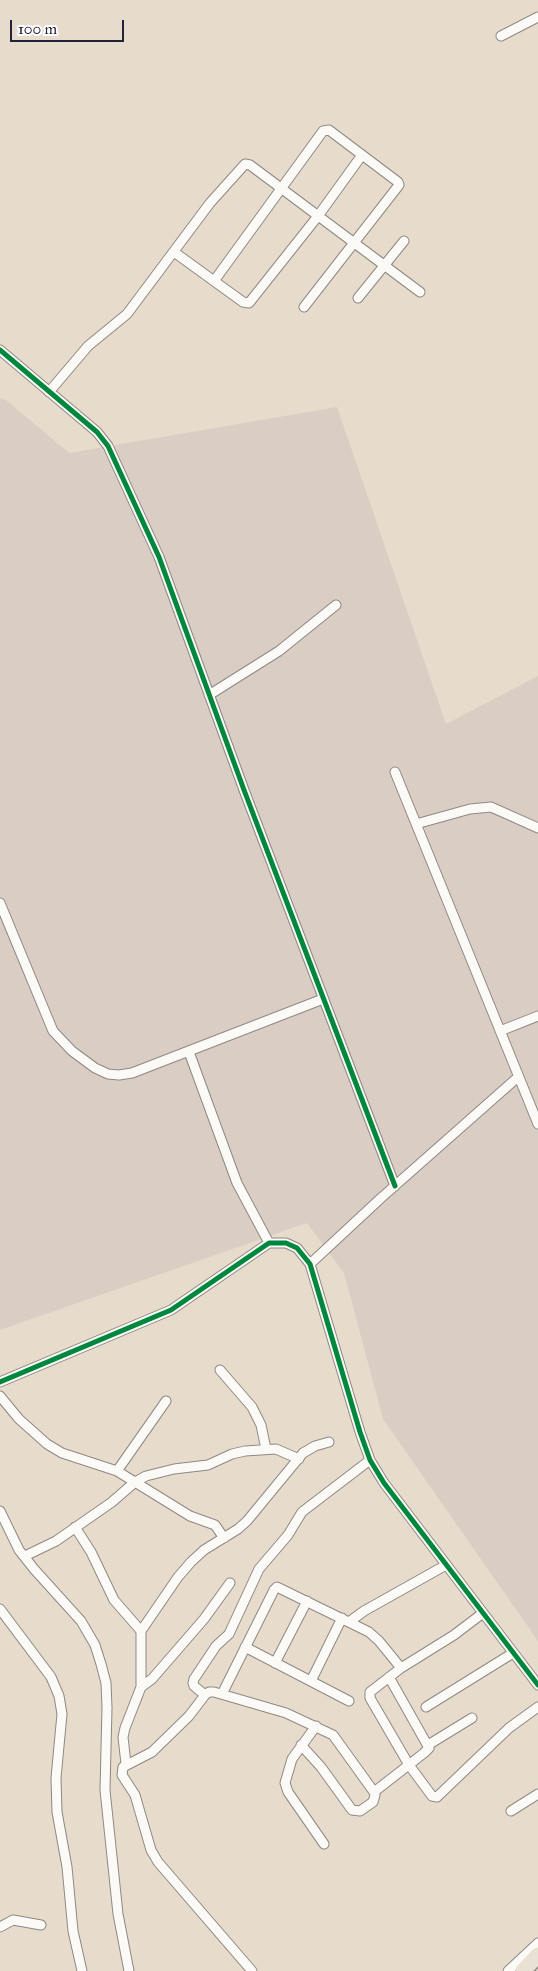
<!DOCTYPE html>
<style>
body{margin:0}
#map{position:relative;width:538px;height:1971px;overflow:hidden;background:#e7dccc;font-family:"IM FELL Great Primer",serif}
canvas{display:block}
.scale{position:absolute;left:10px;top:20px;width:114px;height:22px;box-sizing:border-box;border:2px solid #22223b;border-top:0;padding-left:6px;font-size:15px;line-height:18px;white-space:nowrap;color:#22223b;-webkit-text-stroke:4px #fff;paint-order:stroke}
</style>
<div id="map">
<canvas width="538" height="1971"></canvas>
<div class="scale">100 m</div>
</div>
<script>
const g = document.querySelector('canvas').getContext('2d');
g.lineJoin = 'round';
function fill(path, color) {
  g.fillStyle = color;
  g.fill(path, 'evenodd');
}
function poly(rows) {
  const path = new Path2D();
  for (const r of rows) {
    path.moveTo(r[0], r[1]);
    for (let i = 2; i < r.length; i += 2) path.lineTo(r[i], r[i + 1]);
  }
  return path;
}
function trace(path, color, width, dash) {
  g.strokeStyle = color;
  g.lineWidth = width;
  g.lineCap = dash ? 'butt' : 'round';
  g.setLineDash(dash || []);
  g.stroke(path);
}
fill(poly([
 [0,398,6,400,69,453,337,407,446,724,538,676,538,1641,383,1419,344,1273,307,1223,0,1330]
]), '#dacdc3');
const minor = poly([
 [501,36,538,17],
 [174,252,243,302,249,303,318,216,362,155],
 [214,281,323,131,329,130,398,182,399,185,304,307],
 [358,298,404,241],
 [0,350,97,432,108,446,159,557,244,790,395,1186],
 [49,392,88,346,127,314,210,203,245,164,250,165,420,292],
 [209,695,279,651,336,605],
 [395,772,538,1124],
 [416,824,470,809,491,807,538,828],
 [0,903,53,1031,72,1051,95,1068,108,1074,119,1075,132,1073,323,999],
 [500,1031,538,1016],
 [189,1052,237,1183,269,1243],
 [310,1264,381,1198,518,1077],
 [220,1370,252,1407,261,1425,266,1449],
 [0,1382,171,1310,269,1243,286,1243,297,1248,310,1264,360,1432,370,1460,384,1483,538,1685],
 [0,1396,19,1419,47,1444,62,1453,117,1471,190,1516,215,1525,224,1538],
 [117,1471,166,1401],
 [0,1511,19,1550,34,1569,81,1621,95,1645,101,1664,106,1683,107,1708,105,1790,118,1914,129,1971],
 [75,1527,91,1552,114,1600,141,1631],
 [25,1556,56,1541,112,1502,135,1482,146,1476,174,1469,208,1465,232,1454,245,1451,276,1449,299,1459],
 [0,1609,51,1677,59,1696,62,1714,56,1778,57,1812,67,1867,73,1931,82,1971],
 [483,1613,454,1635,401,1668,370,1692,370,1698,409,1765,432,1796,437,1797,509,1728,538,1707],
 [349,1622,364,1611,446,1565],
 [245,1647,349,1701],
 [275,1663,307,1601],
 [311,1681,342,1618],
 [141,1687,152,1679,204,1619,230,1583],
 [222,1694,274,1590,277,1587,369,1632,379,1641,401,1668],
 [205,1695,194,1686,193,1683,194,1679,216,1646,229,1634,259,1569,288,1535,302,1512,370,1460],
 [426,1707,513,1653],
 [316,1726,292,1759,285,1783,288,1792,324,1844],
 [428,1745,472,1718],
 [126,1764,123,1737,125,1728,141,1687,141,1631,178,1577,191,1562,204,1550,238,1529,247,1521,303,1453,315,1446,329,1442],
 [374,1792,424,1753,429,1748,389,1677],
 [511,1811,538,1794],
 [0,1927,13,1920,41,1925],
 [252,1971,158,1862,151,1850,135,1795,122,1775,123,1767,152,1752,189,1716,205,1695,209,1692,214,1692,286,1713,333,1735,374,1792,375,1795,373,1802,360,1811,352,1810,321,1767,301,1745],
 [508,1971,538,1943]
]);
const primary = poly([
 [523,1971,538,1955]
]);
trace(minor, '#8e8884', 11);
trace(primary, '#8e8884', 18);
trace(minor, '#fbfaf7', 9);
trace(primary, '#eae1d5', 15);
trace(poly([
 [0,350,97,432,108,446,159,557,244,790,395,1186],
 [0,1382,171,1310,269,1243,286,1243,297,1248,310,1264,360,1432,370,1460,384,1483,538,1685]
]), '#00873e', 5);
</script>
